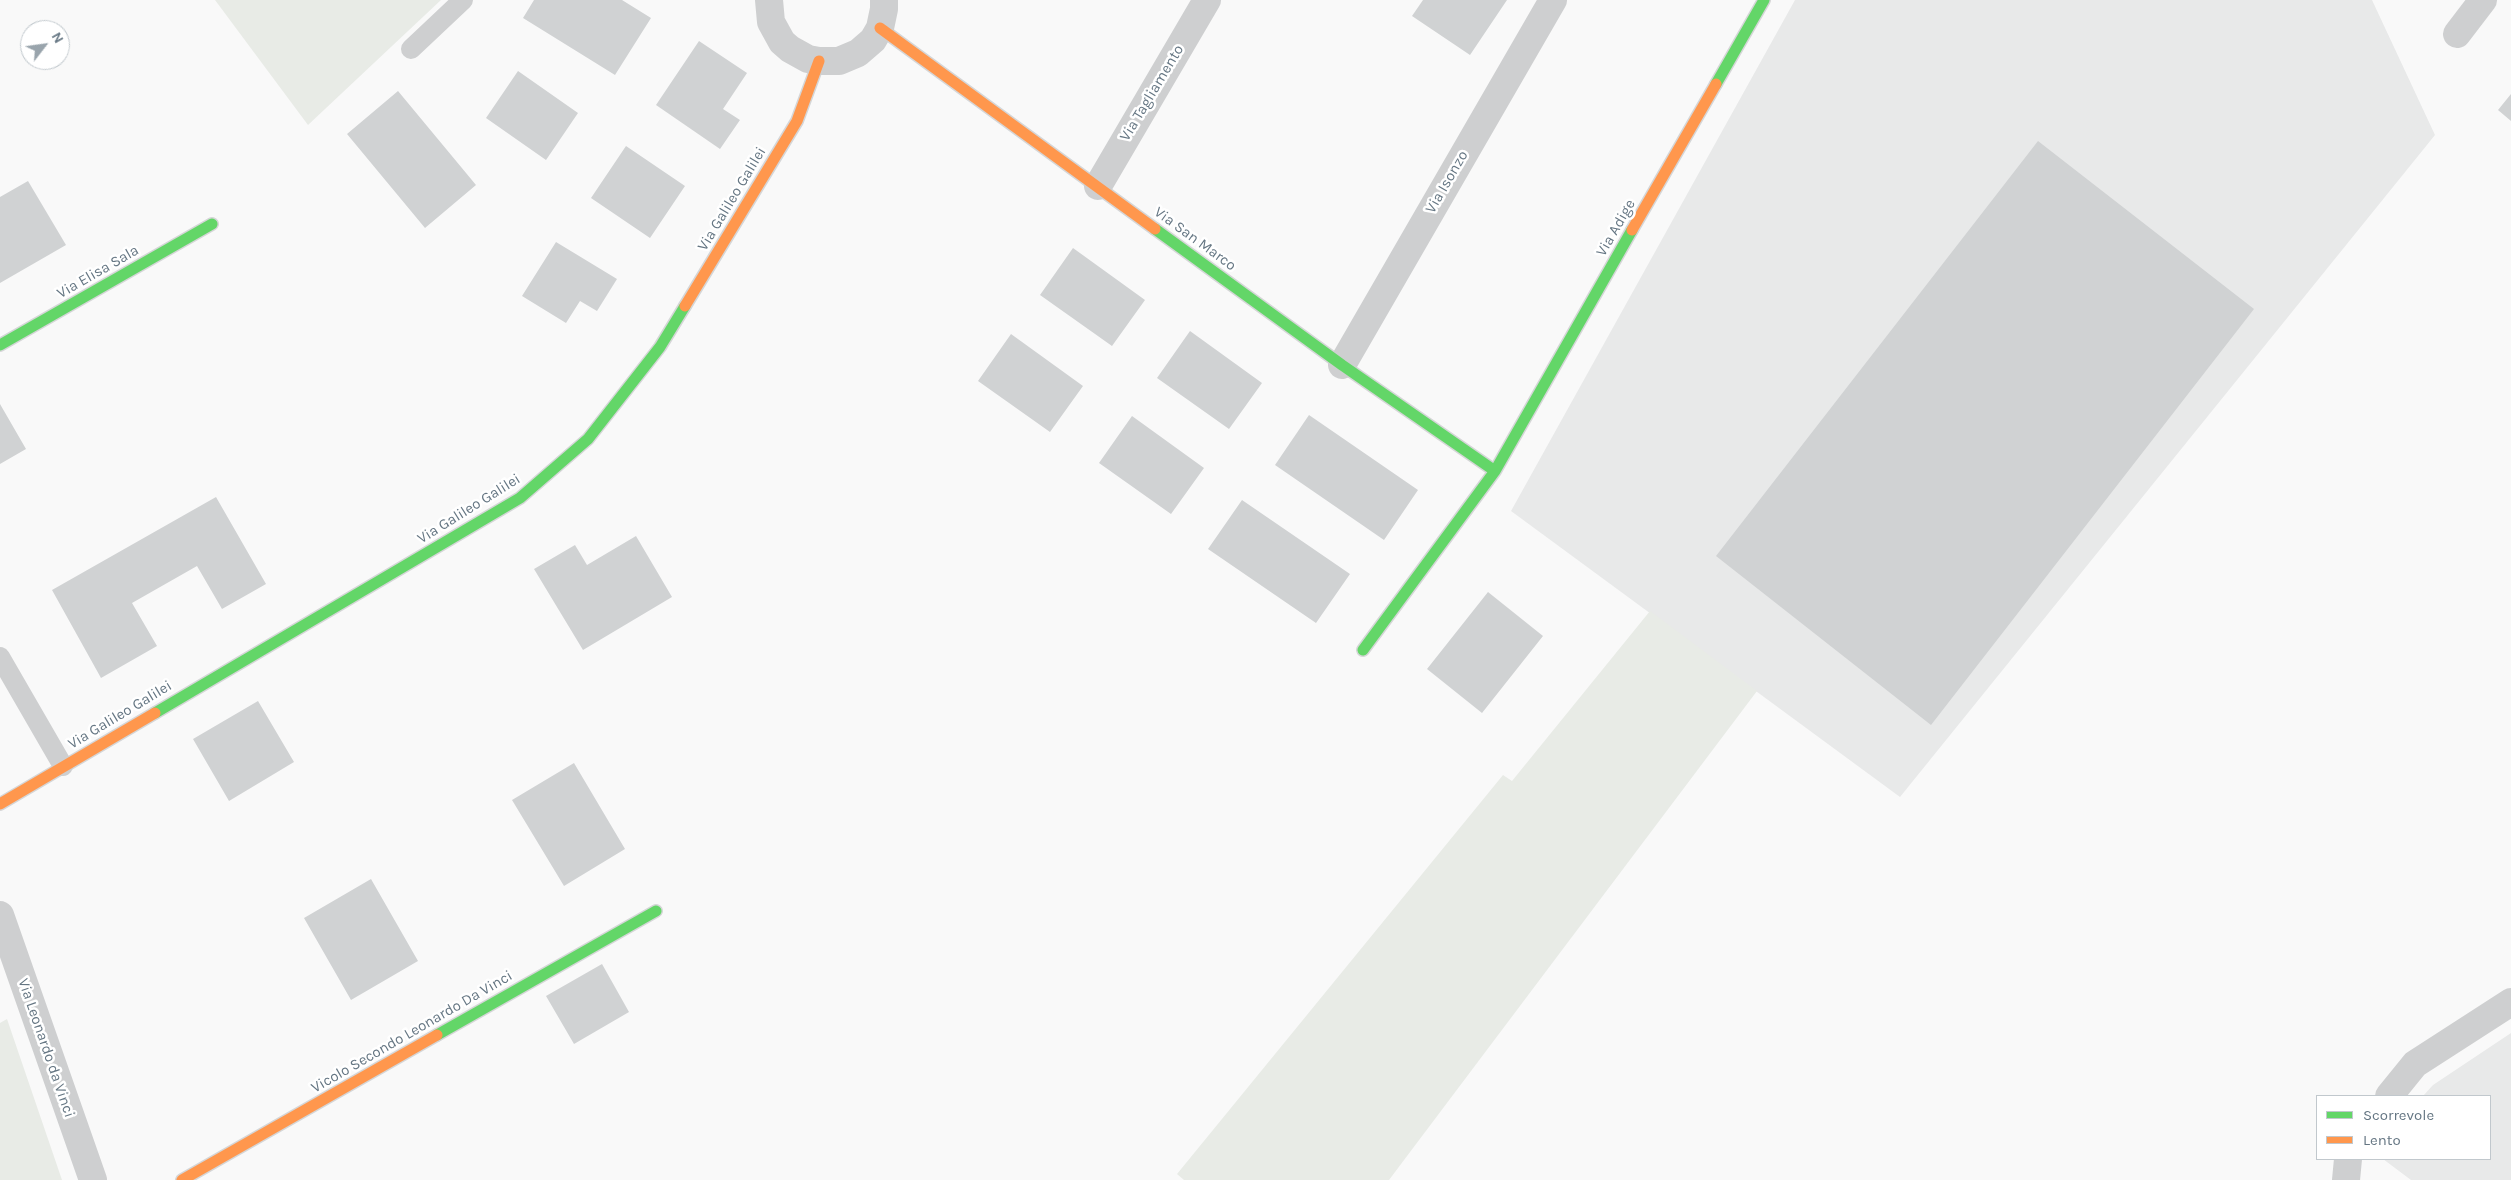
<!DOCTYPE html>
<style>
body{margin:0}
#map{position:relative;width:2511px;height:1180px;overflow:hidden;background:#f9f9f9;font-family:Karla,sans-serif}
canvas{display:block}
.legend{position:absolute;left:2316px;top:1095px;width:175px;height:65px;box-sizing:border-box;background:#fff;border:1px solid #c1c8cd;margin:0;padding:6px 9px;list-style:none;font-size:15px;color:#657683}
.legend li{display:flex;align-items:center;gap:10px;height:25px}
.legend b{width:25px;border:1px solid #c1c8cd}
.north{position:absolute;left:20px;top:20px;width:50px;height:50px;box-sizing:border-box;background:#fff;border:1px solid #c1c8cd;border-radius:50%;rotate:60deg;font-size:14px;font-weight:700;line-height:20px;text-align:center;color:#657683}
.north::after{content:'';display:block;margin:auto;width:18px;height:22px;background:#99a4ac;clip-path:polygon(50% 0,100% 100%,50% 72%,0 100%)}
</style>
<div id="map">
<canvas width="2511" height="1180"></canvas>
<ul class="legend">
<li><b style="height:6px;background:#63d668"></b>Scorrevole</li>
<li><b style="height:6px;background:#ff974d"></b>Lento</li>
</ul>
<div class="north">N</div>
</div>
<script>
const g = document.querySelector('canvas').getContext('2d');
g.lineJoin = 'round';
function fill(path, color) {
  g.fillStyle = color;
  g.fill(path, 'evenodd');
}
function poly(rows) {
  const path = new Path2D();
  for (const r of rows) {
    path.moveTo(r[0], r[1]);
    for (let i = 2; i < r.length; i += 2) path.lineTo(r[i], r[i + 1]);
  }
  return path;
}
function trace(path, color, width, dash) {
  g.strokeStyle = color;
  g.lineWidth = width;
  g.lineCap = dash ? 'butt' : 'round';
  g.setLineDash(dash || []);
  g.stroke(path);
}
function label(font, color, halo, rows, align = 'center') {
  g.font = font + ' Karla,sans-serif';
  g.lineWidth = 5;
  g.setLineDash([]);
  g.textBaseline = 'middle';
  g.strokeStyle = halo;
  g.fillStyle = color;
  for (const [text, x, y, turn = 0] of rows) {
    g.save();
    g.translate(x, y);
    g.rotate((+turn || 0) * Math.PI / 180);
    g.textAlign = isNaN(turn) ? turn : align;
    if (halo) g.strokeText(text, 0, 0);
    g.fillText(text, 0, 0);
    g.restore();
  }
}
fill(poly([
 [1795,0,2372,0,2435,135,1900,797,1511,511],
 [2511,1033,2511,1180,2411,1180,2383,1159,2490,1159,2490,1096,2423,1096,2433,1085]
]), '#e8e9e9');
fill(poly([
 [215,0,441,0,308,125],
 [1650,611,1757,691,1389,1180,1184,1180,1177,1174,1503,775,1512,781],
 [7,1019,62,1180,0,1180,0,1023]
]), '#e8ebe6');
fill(poly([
 [534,0,622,0,651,18,615,75,523,18],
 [1423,0,1507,0,1470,55,1412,16],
 [699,41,747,73,723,109,740,120,720,149,656,105],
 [518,71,578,113,546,160,486,118],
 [398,91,476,185,425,228,347,134],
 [2511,94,2511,121,2498,110],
 [2038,141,2254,309,1931,725,1716,556],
 [626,146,685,186,650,238,591,198],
 [28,181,66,245,0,283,0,197],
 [556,242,617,279,597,311,580,301,566,323,522,296],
 [1073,248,1145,300,1112,346,1040,295],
 [1190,331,1262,383,1229,429,1157,378],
 [1011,334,1083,386,1050,432,978,381],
 [0,404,26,449,0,464],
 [1309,415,1418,490,1384,540,1275,465],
 [1132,416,1204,468,1171,514,1099,463],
 [216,497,266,584,222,609,197,566,132,603,157,646,101,678,52,590],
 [1242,500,1350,574,1316,623,1208,549],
 [636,536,672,597,583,650,534,569,575,545,587,565],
 [1488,592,1543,636,1482,713,1427,669],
 [258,701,294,762,229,801,193,739],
 [574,763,625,849,564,886,512,800],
 [371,879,418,961,351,1000,304,918],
 [602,964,629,1012,574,1044,546,996]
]), '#d0d2d3');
const fast = poly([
 [1716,84,1764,0],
 [1155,229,1342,365,1495,471],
 [0,345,212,224],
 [1363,650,1495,471,1632,230],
 [155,713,520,498,588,439,660,347,685,306],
 [437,1035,656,911]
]);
const slow = poly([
 [880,28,1155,229],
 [1632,230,1716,84],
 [685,306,797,121,819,61],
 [0,804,155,713],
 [182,1180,437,1035]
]);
trace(fast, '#d5d6d7', 14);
trace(slow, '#d5d6d7', 14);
trace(poly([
 [411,49,463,0],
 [0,657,63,766]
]), '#cecfd0', 20);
trace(poly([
 [769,0,771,22,782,42,790,49,808,59,819,61,839,61,858,53,873,40,880,28,884,9,884,0],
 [2457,34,2483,0],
 [1098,186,1207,0],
 [1342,365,1553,0],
 [0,915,93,1180],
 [2389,1096,2415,1064,2511,1002],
 [2346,1180,2348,1159]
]), '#cecfd0', 28);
trace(fast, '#63d668', 11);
trace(slow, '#ff974d', 11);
label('15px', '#657683', '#fff', [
 ["Via Tagliamento",1152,93,-59],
 ["Via Isonzo",1447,182,-60],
 ["Via Galileo Galilei",732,199,-59],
 ["Via Adige",1616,228,-60],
 ["Via San Marco",1195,239,36],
 ["Via Elisa Sala",98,272,-30],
 ["Via Galileo Galilei",469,509,-32],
 ["Via Galileo Galilei",120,715,-31],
 ["Vicolo Secondo Leonardo Da Vinci",412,1032,-30],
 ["Via Leonardo da Vinci",46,1048,71]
]);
</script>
